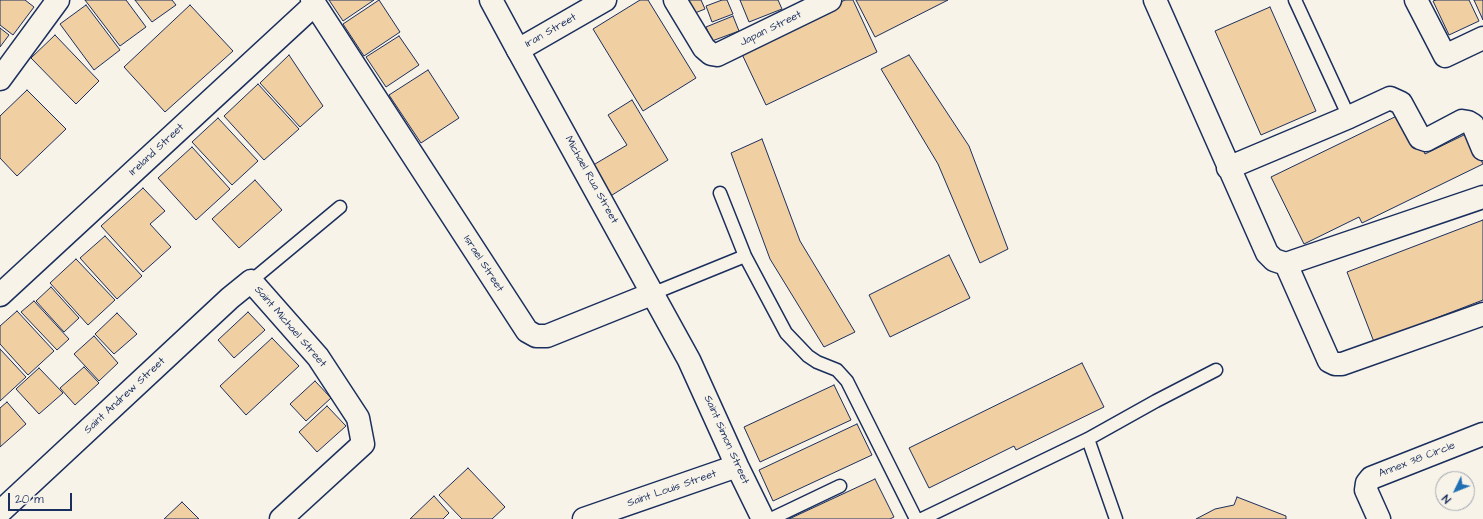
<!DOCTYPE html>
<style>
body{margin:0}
#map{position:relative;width:1483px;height:519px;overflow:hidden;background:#f7f3e8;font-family:"Architects Daughter",sans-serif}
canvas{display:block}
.north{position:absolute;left:1435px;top:471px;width:40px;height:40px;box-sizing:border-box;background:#f7f3e8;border:1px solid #9fa5b1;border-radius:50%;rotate:227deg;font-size:11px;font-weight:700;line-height:16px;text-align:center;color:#1b2f5e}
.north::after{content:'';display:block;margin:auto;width:14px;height:18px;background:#1f6fb2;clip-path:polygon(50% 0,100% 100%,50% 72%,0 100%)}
.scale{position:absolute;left:8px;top:493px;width:64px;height:18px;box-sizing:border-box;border:2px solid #1b2f5e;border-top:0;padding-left:5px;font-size:12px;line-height:14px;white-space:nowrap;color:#1b2f5e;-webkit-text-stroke:3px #f7f3e8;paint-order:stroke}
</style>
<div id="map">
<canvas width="1483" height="519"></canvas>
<div class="north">N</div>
<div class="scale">20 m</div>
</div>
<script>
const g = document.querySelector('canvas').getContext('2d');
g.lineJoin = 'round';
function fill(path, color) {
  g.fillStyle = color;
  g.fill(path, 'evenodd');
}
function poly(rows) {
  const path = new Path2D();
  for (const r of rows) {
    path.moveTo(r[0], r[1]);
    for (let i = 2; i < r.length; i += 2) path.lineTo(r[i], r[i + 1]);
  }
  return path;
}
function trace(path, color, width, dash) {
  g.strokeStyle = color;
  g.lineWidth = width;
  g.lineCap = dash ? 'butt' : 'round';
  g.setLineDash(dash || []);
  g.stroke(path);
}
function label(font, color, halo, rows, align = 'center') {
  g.font = font + ' "Architects Daughter",sans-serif';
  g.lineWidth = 3;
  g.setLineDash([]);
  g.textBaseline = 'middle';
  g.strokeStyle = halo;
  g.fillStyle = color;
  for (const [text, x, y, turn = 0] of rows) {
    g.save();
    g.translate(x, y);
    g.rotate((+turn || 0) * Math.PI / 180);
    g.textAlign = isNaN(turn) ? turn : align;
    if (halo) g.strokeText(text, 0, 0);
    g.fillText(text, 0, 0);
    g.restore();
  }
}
const building = poly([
 [0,0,25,0,34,7,13,35,0,25,0,0],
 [85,0,126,0,146,27,120,46,85,0],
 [135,0,172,0,176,5,152,22,135,0],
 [329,0,374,0,343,21,329,0],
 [379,0,400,32,364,56,343,24,379,0],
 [640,0,648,0,696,78,643,111,593,29,640,0],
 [684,0,701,0,705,9,690,15,684,0],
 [722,0,727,0,733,14,712,22,706,6,722,0],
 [740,0,778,0,782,9,749,22,740,0],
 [845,0,853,0,877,52,766,105,740,50,845,0],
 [856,0,948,0,875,37,856,0],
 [1436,0,1469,0,1479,21,1449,35,1433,1,1436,0],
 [1474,0,1483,0,1483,20,1474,0],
 [86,5,120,50,94,70,60,24,86,5],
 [190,5,233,51,165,112,124,67,190,5],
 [1270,7,1316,111,1261,135,1215,31,1270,7],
 [733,16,739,31,712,41,706,27,733,16],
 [0,28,9,35,0,47,0,28],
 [55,35,99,81,76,104,31,58,55,35],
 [399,36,419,65,386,87,366,57,399,36],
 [289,55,323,106,300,127,260,83,289,55],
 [909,55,969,146,1008,249,980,263,938,164,881,69,909,55],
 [428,70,459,118,421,143,389,95,428,70],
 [258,84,299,129,264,160,224,116,258,84],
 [27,90,66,129,17,176,0,158,0,116,27,90],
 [632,100,668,160,609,197,590,167,627,145,608,115,632,100],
 [1405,112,1425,154,1468,133,1483,164,1362,223,1359,217,1304,244,1271,177,1405,112],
 [218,118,258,161,232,185,192,142,218,118],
 [762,139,800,241,855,332,824,347,770,259,731,153,762,139],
 [192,147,230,189,196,220,158,178,192,147],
 [255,180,282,210,239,248,212,219,255,180],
 [143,188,165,211,150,224,171,247,143,272,101,226,143,188],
 [1483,220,1483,300,1374,342,1347,272,1483,220],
 [105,236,142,276,117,299,80,258,105,236],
 [949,255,970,298,890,337,869,295,949,255],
 [76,259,115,300,88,325,50,283,76,259],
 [51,287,79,318,64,332,36,301,51,287],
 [34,301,69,339,57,350,21,312,34,301],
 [17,311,54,351,28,375,0,344,0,326,17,311],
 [248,312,265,330,234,358,218,340,248,312],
 [117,313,137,334,114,354,95,334,117,313],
 [94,336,118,363,99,381,74,354,94,336],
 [272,338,299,366,246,415,220,386,272,338],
 [0,349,26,377,0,401,0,349],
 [1082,363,1104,407,1016,450,1014,446,929,488,909,448,1082,363],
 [84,367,99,383,75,405,60,388,84,367],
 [39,368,63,393,39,414,16,389,39,368],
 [315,381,331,398,306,421,290,404,315,381],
 [834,385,851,420,760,462,744,427,834,385],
 [7,402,26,424,0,447,0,408,7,402],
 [327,406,346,426,317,452,299,432,327,406],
 [857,424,872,455,773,501,759,470,857,424],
 [468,468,505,507,492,519,462,519,439,495,468,468],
 [875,479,894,517,890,519,789,519,875,479],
 [434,496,449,513,443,519,410,519,434,496],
 [1237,497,1286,516,1286,519,1196,519,1215,509,1234,505,1237,497],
 [182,502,199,519,164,519,182,502]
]);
fill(building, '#f0cfa2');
trace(building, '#1b2f5e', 1);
const service = poly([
 [1295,0,1349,117],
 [720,193,745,256,786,333,808,356,817,362,837,370,847,381,916,519],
 [251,281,340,207],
 [654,293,745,256],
 [1088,439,1116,519],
 [771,519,840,486],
 [922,519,1088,439,1156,401,1216,370]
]);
const minor = poly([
 [312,0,527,331,536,336,547,336,654,293],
 [675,0,704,48,711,54,717,55,830,0],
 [1155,0,1267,253,1274,260,1286,264,1329,361,1335,364,1342,364,1483,314],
 [1416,0,1445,56,1483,38],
 [518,50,689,360,737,466,763,519],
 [0,79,58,0],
 [1228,168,1349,117,1390,98,1401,103,1420,138,1426,140,1462,121,1468,122,1473,125,1483,149],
 [1286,264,1483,197],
 [0,295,314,5],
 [0,512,230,298,251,281,318,357,358,418,363,444,281,519],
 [584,519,737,466],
 [1379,519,1366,490,1367,483,1371,478,1483,434]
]);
const secondary = poly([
 [491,0,518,50,605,0]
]);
trace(service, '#1b2f5e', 15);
trace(minor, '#1b2f5e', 25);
trace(secondary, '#1b2f5e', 25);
trace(service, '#f7f3e8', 12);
trace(minor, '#f7f3e8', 22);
trace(secondary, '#f7f3e8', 22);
label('11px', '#1b2f5e', '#f7f3e8', [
 ["Japan Street",771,29,-26],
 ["Iran Street",551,31,-30],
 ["Ireland Street",157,150,-43],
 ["Michael Rua Street",591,180,61],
 ["Israel Street",483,264,57],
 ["Saint Michael Street",290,327,49],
 ["Saint Andrew Street",125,396,-43],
 ["Saint Simon Street",726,440,66],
 ["Annex 38 Circle",1417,460,-21],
 ["Saint Louis Street",672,489,-19]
]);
</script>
